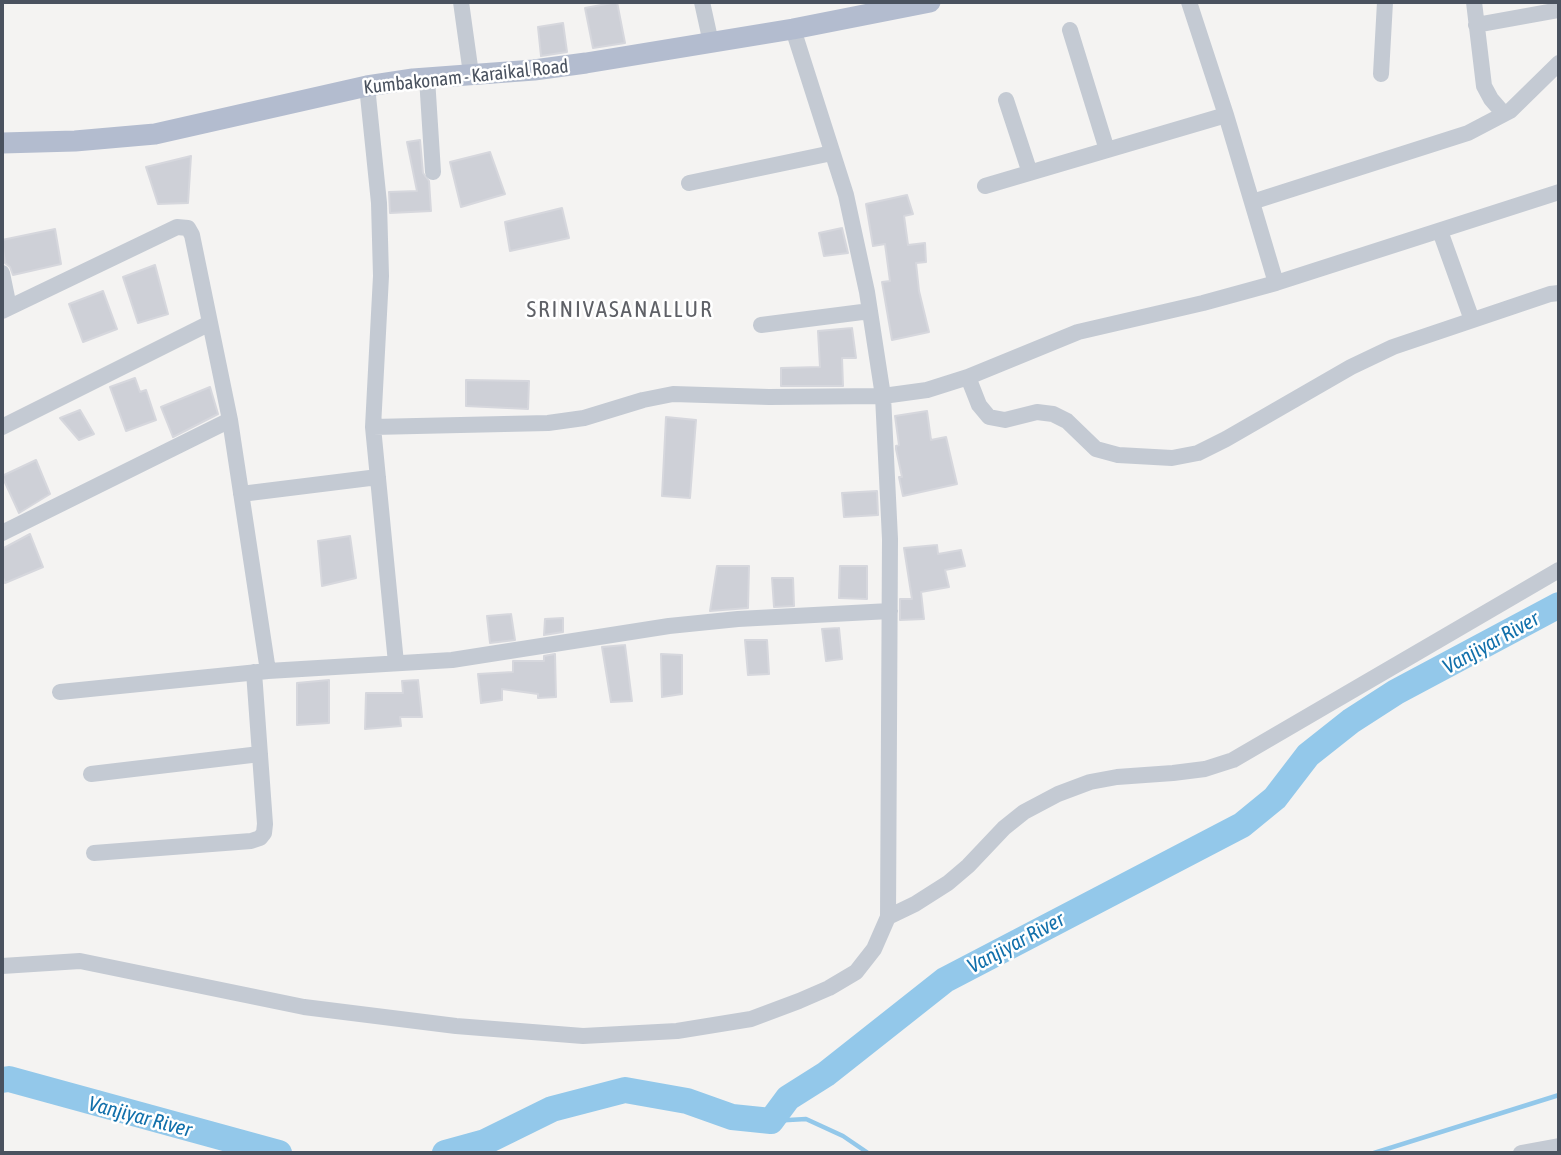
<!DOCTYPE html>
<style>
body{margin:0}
#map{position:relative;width:1561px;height:1155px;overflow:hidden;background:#f4f3f2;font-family:"Asap Condensed",sans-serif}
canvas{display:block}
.frame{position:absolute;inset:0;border:4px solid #4a525f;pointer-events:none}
</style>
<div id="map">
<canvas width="1561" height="1155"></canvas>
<div class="frame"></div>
</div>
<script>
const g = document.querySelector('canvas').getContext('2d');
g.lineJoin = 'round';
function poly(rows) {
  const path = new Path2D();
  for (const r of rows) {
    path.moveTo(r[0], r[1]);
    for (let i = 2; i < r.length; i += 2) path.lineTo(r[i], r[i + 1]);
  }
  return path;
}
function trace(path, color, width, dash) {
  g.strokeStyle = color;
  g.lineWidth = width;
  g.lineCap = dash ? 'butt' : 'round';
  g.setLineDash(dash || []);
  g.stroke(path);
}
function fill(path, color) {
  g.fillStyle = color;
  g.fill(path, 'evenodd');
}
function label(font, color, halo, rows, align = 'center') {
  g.font = font + ' "Asap Condensed",sans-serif';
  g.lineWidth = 5;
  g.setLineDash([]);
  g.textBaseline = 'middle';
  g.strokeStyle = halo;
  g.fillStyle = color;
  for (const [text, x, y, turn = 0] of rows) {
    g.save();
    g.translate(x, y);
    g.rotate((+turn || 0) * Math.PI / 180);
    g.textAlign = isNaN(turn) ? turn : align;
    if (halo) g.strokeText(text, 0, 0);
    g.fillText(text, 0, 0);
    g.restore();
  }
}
trace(poly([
 [771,1121,806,1119,843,1136,868,1153],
 [1374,1153,1559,1095]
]), '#93c8ea', 4.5);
trace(poly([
 [2,1080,9,1079,279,1153],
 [445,1153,485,1142,552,1109,625,1090,687,1101,732,1117,771,1121,788,1098,826,1074,945,980,1242,825,1275,798,1308,755,1351,721,1396,692,1559,605]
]), '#93c8ea', 26);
const building = poly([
 [617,2,625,43,593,48,585,8,617,2],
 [563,23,567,52,541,56,538,27,563,23],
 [420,140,423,173,429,181,431,211,390,213,389,192,417,191,407,142,420,140],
 [490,152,505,194,461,207,450,162,490,152],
 [191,156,188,203,158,204,146,167,191,156],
 [907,195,913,214,904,216,908,245,925,243,926,262,916,263,919,291,929,332,892,340,882,282,890,281,885,244,873,246,866,204,907,195],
 [562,208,569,238,510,251,505,222,562,208],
 [842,228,848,253,824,256,819,233,842,228],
 [55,229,61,264,13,275,10,267,5,263,2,240,55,229],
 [155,265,168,314,138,323,123,277,155,265],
 [103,291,117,329,83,342,69,304,103,291],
 [852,328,856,358,842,358,843,386,781,386,781,368,820,367,818,331,852,328],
 [135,378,140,392,146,390,156,420,126,431,110,387,135,378],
 [466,380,529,381,528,409,466,406,466,380],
 [210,387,218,414,173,437,161,407,210,387],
 [80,410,94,434,79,440,60,418,80,410],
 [927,411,931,440,946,437,957,484,903,496,899,477,902,477,896,449,896,446,899,445,895,416,927,411],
 [666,417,696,420,690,498,662,496,666,417],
 [36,460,50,494,19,513,2,476,36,460],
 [877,491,878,515,844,517,842,493,877,491],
 [30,534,43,567,5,583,2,575,2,549,30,534],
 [350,536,356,578,322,586,318,541,350,536],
 [937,545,938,554,961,550,965,566,945,570,949,587,921,592,924,619,900,620,900,599,912,599,904,548,937,545],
 [717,566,749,566,748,608,710,611,717,566],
 [840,566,867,566,867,599,839,598,840,566],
 [772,578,793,578,794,606,774,607,772,578],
 [511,614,515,640,490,643,487,616,511,614],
 [563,618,563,632,544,635,545,619,563,618],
 [839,628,842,659,826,661,822,629,839,628],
 [745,640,767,640,769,674,748,675,745,640],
 [625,645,632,701,611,702,602,647,625,645],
 [555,654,556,697,538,698,538,694,502,689,502,700,481,703,478,674,513,672,513,661,544,661,544,656,555,654],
 [661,654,682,655,682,694,662,697,661,654],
 [329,680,329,723,297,725,297,683,329,680],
 [418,680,422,717,400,717,401,726,365,729,366,693,403,693,402,681,418,680]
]);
fill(building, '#ced0d7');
trace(building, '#d6d7dd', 2);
trace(poly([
 [461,2,471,74],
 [702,2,711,43],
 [1189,2,1226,115,1276,283],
 [1474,2,1484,86,1491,99,1504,114],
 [1476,25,1559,10],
 [1070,30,1107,150],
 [1381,74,1385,2],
 [427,78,433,172],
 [367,86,379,203,381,276,373,427,396,663],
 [1006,100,1030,173],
 [689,183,832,153],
 [985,186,1226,115],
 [1252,202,1468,133,1510,111,1559,63],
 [1440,231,1472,320],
 [2,273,9,307],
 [2,311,177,227,188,228,192,235,230,420,268,671],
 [761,325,870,311],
 [968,377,979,405,989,417,1005,420,1037,412,1053,414,1067,421,1096,449,1118,455,1172,458,1198,453,1226,439,1351,367,1393,347,1550,294,1559,293],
 [2,427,210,323],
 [373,427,548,423,584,418,643,400,673,394,769,397,883,396,927,390,968,377,1078,332,1203,303,1276,283,1559,192],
 [241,494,378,477],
 [2,533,230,420],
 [60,692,268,671,452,660,669,626,738,619,890,611],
 [91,774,260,754],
 [94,853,251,841,260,838,264,833,265,824,254,672],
 [888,917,915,904,948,883,968,866,1004,828,1024,812,1058,794,1090,782,1117,777,1173,773,1205,769,1233,760,1559,570],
 [2,966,80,961,304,1007,456,1026,583,1036,677,1031,751,1019,799,1001,829,988,856,972,874,949,888,917,890,539,883,396,867,292,846,195,793,29],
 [1521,1153,1559,1146]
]), '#c4cad3', 16);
trace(poly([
 [2,143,75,141,155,134,367,86,413,79,534,70,586,63,793,29,930,2]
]), '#b3bccf', 21);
label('19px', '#4a525f', '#fff', [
 ["Kumbakonam - Karaikal Road",466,77,-6]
]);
label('italic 21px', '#1270ab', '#fff', [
 ["Vanjiyar River",1491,643,-29],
 ["Vanjiyar River",1016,943,-28],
 ["Vanjiyar River",140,1117,15]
]);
g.letterSpacing = '2px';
label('23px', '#5f6167', '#fff', [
 ["SRINIVASANALLUR",620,310]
]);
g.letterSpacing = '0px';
</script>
